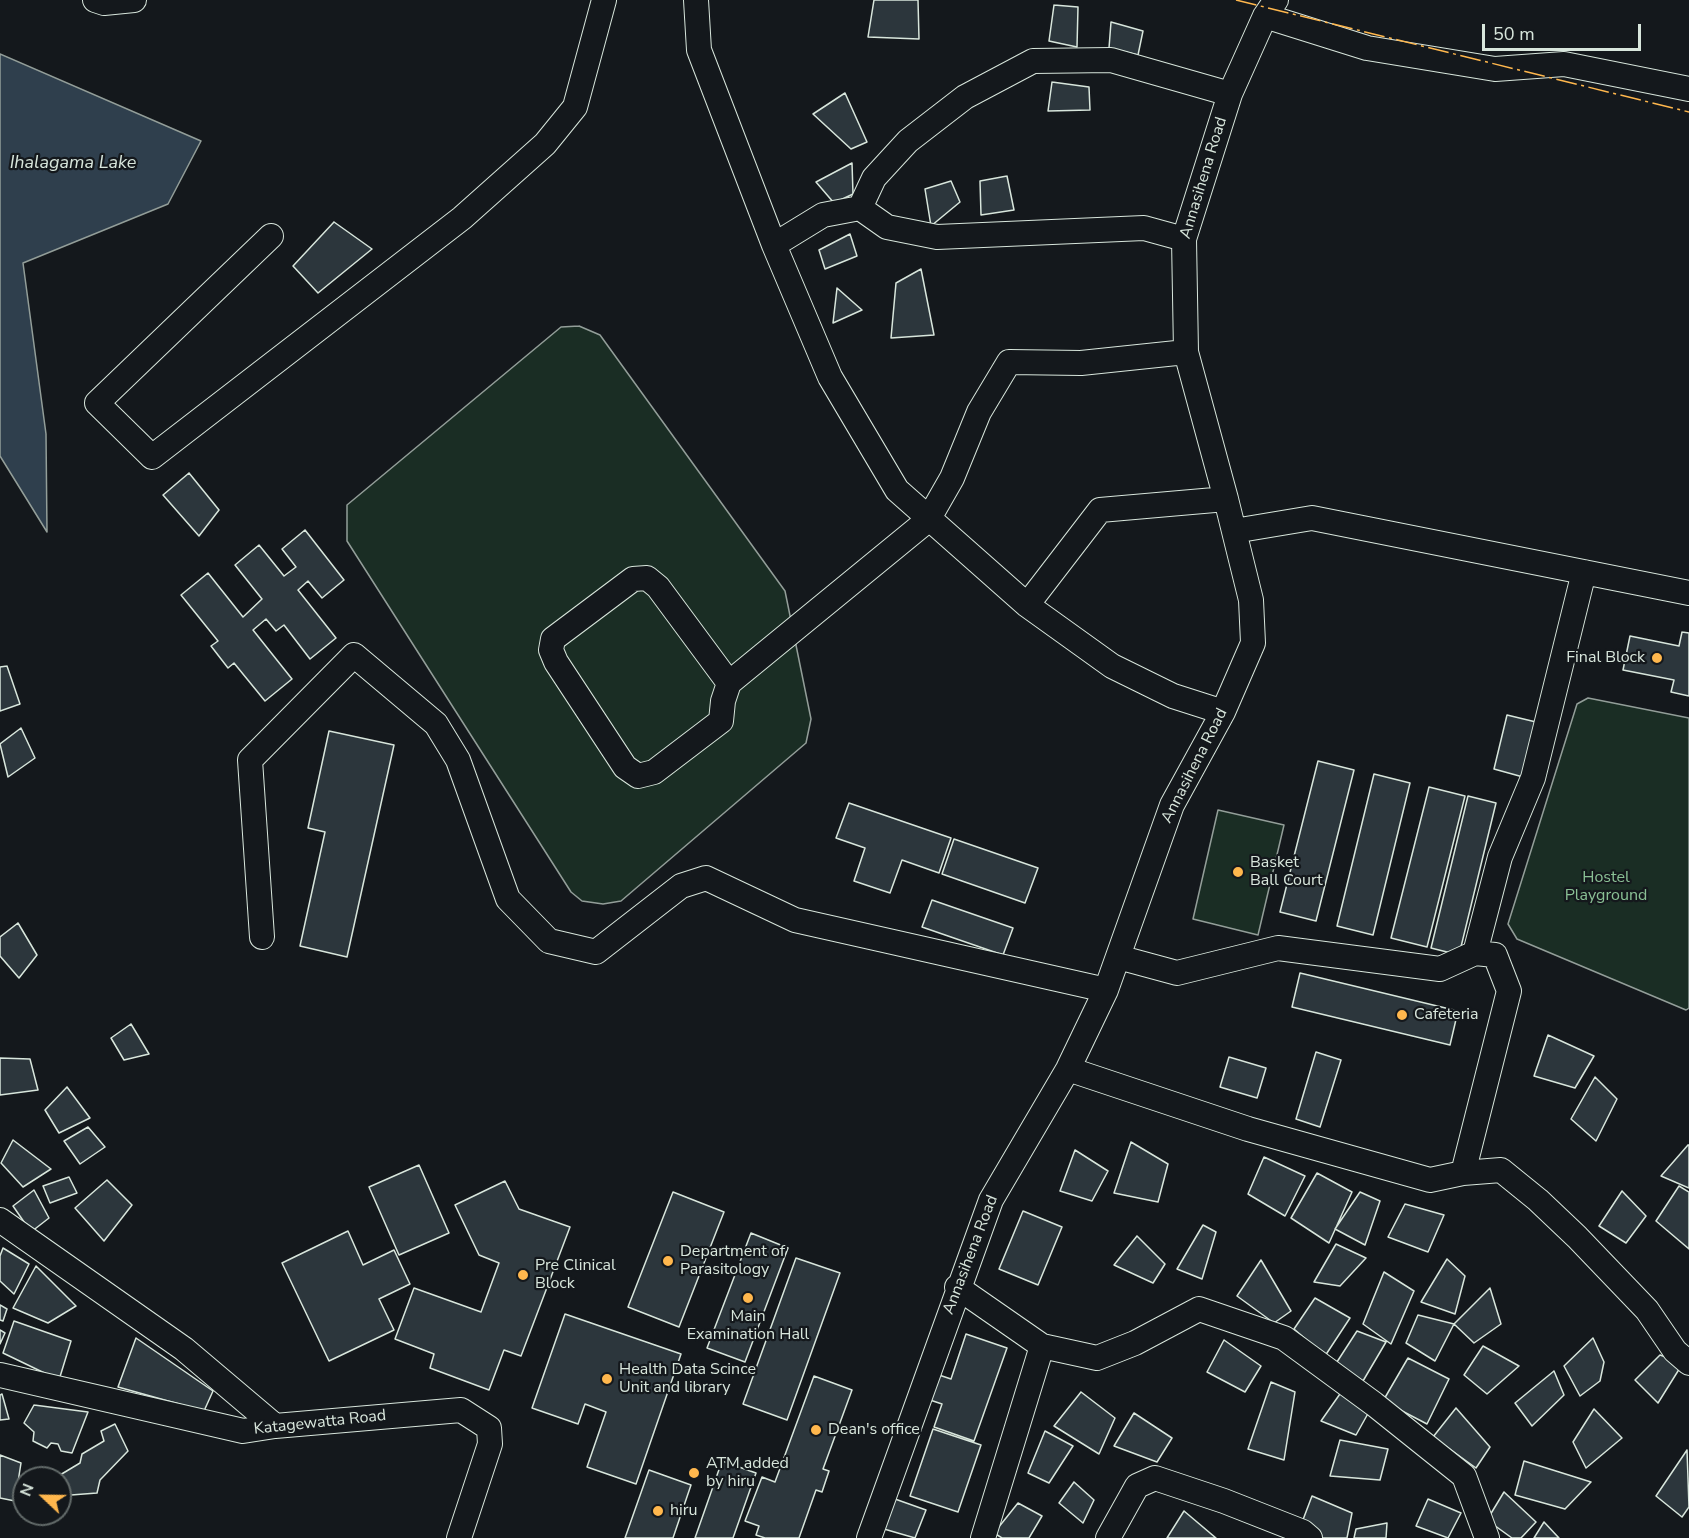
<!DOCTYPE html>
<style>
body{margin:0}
#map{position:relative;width:1689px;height:1538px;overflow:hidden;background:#14181c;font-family:"Nunito Sans",sans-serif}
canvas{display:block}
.north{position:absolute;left:12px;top:1466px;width:60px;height:60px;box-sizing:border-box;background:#14181c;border:2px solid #626a69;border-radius:50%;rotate:292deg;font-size:16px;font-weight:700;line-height:24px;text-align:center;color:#d8e6dc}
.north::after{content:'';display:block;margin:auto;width:21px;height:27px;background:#ffb74d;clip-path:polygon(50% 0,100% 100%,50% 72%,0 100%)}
.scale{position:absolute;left:1482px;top:24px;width:159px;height:27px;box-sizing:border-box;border:3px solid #d8e6dc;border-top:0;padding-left:8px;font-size:18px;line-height:21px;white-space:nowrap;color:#d8e6dc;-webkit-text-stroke:4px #14181c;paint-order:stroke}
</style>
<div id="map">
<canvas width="1689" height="1538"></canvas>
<div class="north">N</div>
<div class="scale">50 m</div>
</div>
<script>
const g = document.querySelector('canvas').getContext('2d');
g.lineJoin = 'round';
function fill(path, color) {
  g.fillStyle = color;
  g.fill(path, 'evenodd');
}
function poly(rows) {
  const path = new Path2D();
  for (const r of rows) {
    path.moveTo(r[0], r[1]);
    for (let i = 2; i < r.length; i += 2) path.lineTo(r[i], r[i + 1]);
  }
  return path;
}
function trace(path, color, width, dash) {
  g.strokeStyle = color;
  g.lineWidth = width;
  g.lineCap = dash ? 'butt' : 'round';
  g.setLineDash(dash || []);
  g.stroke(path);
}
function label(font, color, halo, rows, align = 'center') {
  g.font = font + ' "Nunito Sans",sans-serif';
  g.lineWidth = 4.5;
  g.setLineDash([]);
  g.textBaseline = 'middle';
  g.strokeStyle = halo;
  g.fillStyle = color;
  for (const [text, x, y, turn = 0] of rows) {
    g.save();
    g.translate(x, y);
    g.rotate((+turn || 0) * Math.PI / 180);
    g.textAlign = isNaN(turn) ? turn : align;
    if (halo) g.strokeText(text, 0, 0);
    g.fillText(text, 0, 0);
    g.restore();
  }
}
const green = poly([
 [579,326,600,335,785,591,811,719,806,743,621,901,603,904,582,901,571,892,347,541,347,505,561,327,579,326],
 [1588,698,1689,718,1689,1008,1686,1010,1517,939,1508,924,1577,704,1588,698],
 [1218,810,1284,825,1258,935,1193,919,1218,810]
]);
fill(green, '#1a2d24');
trace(green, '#939e99', 1.5);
const water = poly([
 [0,54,201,141,168,204,23,263,46,434,47,532,0,456,0,54]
]);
fill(water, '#2f3f4d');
trace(water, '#939e99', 1.5);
const building = poly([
 [874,0,918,0,919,39,868,37,874,0],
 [1054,5,1078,7,1077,47,1049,41,1054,5],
 [1111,22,1143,31,1138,55,1109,48,1111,22],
 [1052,82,1089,87,1090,110,1048,111,1052,82],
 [845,93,867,142,851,149,813,114,845,93],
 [852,163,853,194,834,203,816,182,852,163],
 [1007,176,1014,210,981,215,980,181,1007,176],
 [951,181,960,202,931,226,925,189,951,181],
 [334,222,372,249,318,293,293,266,334,222],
 [850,234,857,256,825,269,819,250,850,234],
 [921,269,934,335,891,338,896,283,921,269],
 [837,288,862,310,833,323,837,288],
 [189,473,219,510,199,536,163,495,189,473],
 [305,530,344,580,322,598,308,581,298,590,336,638,310,659,284,625,276,631,266,619,253,630,292,679,265,701,234,663,228,668,211,646,218,641,181,595,208,573,243,617,262,599,235,565,259,545,284,576,296,567,282,549,305,530],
 [1682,632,1689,633,1689,696,1671,692,1674,680,1623,670,1630,636,1679,646,1682,632],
 [7,666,20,704,0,711,0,667,7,666],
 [1507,715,1536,722,1523,777,1494,769,1507,715],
 [21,728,35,758,8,777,0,744,21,728],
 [329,731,394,745,347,957,300,946,325,832,308,828,329,731],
 [1318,761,1354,770,1316,921,1280,912,1318,761],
 [1374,774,1410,783,1373,935,1337,926,1374,774],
 [1429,787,1465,796,1427,947,1391,938,1429,787],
 [1468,796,1496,803,1459,955,1431,948,1468,796],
 [849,803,951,838,939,873,902,860,890,893,854,881,865,848,836,838,849,803],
 [954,839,1038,868,1025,903,942,874,954,839],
 [932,900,1013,928,1003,955,922,927,932,900],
 [18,923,37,955,19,978,0,956,0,937,18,923],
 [1300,973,1458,1011,1450,1045,1292,1007,1300,973],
 [131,1024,149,1054,124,1060,111,1038,131,1024],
 [1548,1035,1594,1056,1575,1088,1534,1076,1548,1035],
 [1316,1052,1341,1060,1320,1127,1296,1119,1316,1052],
 [1229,1057,1266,1068,1257,1098,1220,1087,1229,1057],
 [0,1058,30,1059,38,1090,0,1095,0,1058],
 [1595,1077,1617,1099,1596,1141,1571,1119,1595,1077],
 [67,1087,90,1118,59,1133,45,1110,67,1087],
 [88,1127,105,1147,80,1164,64,1141,88,1127],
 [13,1140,51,1169,23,1187,1,1163,13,1140],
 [1131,1142,1168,1164,1158,1202,1114,1193,1131,1142],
 [1688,1145,1689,1145,1689,1188,1661,1176,1688,1145],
 [1075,1150,1108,1171,1092,1201,1060,1191,1075,1150],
 [1264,1157,1305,1176,1285,1216,1248,1194,1264,1157],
 [419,1165,449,1233,399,1255,369,1187,419,1165],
 [1317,1173,1352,1192,1329,1243,1291,1218,1317,1173],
 [69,1177,77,1193,50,1203,43,1186,69,1177],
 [107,1180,132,1205,104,1241,75,1208,107,1180],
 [505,1181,519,1209,570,1227,521,1356,504,1350,489,1390,430,1368,434,1354,395,1339,414,1288,481,1312,499,1263,479,1255,455,1205,505,1181],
 [1679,1186,1689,1192,1689,1249,1656,1221,1679,1186],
 [34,1190,49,1218,31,1232,13,1206,34,1190],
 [1622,1191,1646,1216,1626,1243,1599,1226,1622,1191],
 [673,1192,724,1212,679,1327,628,1307,673,1192],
 [1360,1192,1380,1201,1365,1245,1335,1229,1360,1192],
 [1405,1204,1444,1215,1428,1252,1388,1237,1405,1204],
 [1023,1211,1062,1227,1038,1285,999,1269,1023,1211],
 [1203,1225,1216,1232,1202,1279,1177,1269,1203,1225],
 [348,1231,363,1265,394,1250,410,1284,379,1299,394,1330,329,1361,282,1263,348,1231],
 [751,1233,788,1248,745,1362,707,1348,751,1233],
 [1137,1236,1165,1264,1153,1283,1114,1265,1137,1236],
 [1336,1244,1366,1258,1340,1286,1314,1282,1336,1244],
 [3,1248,29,1264,14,1294,0,1281,0,1256,3,1248],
 [796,1258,840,1273,787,1420,743,1404,796,1258],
 [1447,1259,1465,1276,1455,1314,1421,1302,1447,1259],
 [1261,1260,1291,1311,1274,1323,1237,1296,1261,1260],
 [36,1266,76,1306,48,1323,13,1308,36,1266],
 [1384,1272,1414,1291,1391,1344,1363,1324,1384,1272],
 [1490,1288,1501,1324,1474,1343,1454,1324,1490,1288],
 [1315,1298,1350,1318,1325,1356,1294,1329,1315,1298],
 [0,1305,7,1309,3,1321,0,1320,0,1305],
 [565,1314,681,1354,636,1484,587,1467,606,1412,585,1404,578,1424,532,1408,565,1314],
 [1418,1315,1454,1324,1435,1361,1406,1343,1418,1315],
 [14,1321,71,1341,59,1380,3,1353,14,1321],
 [0,1330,5,1333,0,1344,0,1330],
 [1357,1331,1386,1342,1363,1381,1335,1365,1357,1331],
 [966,1334,1007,1348,974,1441,934,1427,942,1404,930,1400,939,1375,951,1379,966,1334],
 [136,1338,213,1391,204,1411,118,1387,136,1338],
 [1593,1338,1604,1362,1600,1381,1580,1396,1564,1366,1593,1338],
 [1224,1340,1261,1366,1245,1392,1207,1372,1224,1340],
 [1483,1346,1519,1366,1487,1394,1464,1375,1483,1346],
 [1660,1355,1683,1363,1658,1403,1635,1380,1660,1355],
 [1408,1358,1449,1379,1427,1424,1383,1401,1408,1358],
 [1554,1371,1564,1395,1532,1426,1515,1403,1554,1371],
 [814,1376,852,1390,823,1469,829,1471,822,1492,816,1490,799,1538,765,1538,756,1535,759,1526,745,1521,762,1477,775,1482,814,1376],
 [1271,1382,1295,1392,1284,1460,1248,1449,1271,1382],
 [1342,1391,1370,1410,1356,1435,1321,1421,1342,1391],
 [1081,1392,1115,1418,1099,1454,1054,1426,1081,1392],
 [2,1394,9,1419,0,1420,0,1395,2,1394],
 [34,1405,88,1412,72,1453,61,1451,58,1444,51,1443,47,1448,33,1441,34,1432,24,1423,34,1405],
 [1456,1408,1490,1447,1476,1468,1433,1437,1456,1408],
 [1594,1409,1622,1438,1586,1468,1573,1442,1594,1409],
 [1134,1413,1172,1438,1157,1462,1114,1446,1134,1413],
 [115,1424,128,1451,100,1480,97,1493,71,1495,60,1475,80,1463,82,1454,104,1441,101,1431,115,1424],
 [933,1429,981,1445,958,1512,910,1496,933,1429],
 [1045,1431,1073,1446,1049,1483,1028,1473,1045,1431],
 [1340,1440,1388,1449,1380,1480,1330,1476,1340,1440],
 [1687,1450,1689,1507,1682,1517,1656,1496,1687,1450],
 [0,1455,21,1463,15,1501,0,1498,0,1455],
 [722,1461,756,1473,733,1538,695,1538,722,1461],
 [1524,1461,1591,1482,1565,1509,1515,1495,1524,1461],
 [649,1470,691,1485,673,1538,625,1538,649,1470],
 [1074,1482,1094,1500,1083,1523,1059,1503,1074,1482],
 [1504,1492,1536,1522,1521,1538,1512,1538,1487,1520,1504,1492],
 [1312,1496,1352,1513,1347,1538,1319,1538,1301,1525,1312,1496],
 [895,1499,926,1510,915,1538,884,1529,895,1499],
 [1428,1499,1461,1513,1448,1538,1416,1526,1428,1499],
 [1018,1503,1042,1516,1029,1538,1002,1538,994,1533,1018,1503],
 [1184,1511,1216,1538,1167,1538,1184,1511],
 [1544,1522,1559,1538,1534,1538,1544,1522],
 [1387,1523,1386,1538,1354,1538,1356,1529,1387,1523]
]);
fill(building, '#2c363c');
trace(building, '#d8e6dc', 1.5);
const minor = poly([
 [95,0,104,3,134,0],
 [696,0,699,50,774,245,830,377,897,490,1027,605,1112,666,1173,696,1223,712],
 [1265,16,1367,48,1495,69,1564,64,1689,89],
 [860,208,874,178,908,141,965,97,1033,61,1111,60,1230,94],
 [271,236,97,403,152,457,462,218,545,144,575,107,604,0],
 [774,245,823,215,860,208,887,227,937,237,1144,228,1184,239],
 [1234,531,1312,518,1689,593],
 [1027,605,1100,510,1226,499],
 [729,683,658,587,647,578,633,579,553,639,551,650,556,662,625,767,638,776,654,772,721,721,723,701,729,683,928,520,952,478,979,412,1009,362,1081,363,1186,352],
 [262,937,250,760,354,655,436,724,458,760,508,899,549,941,596,952,681,886,706,878,795,920,1106,990],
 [1475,953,1500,857,1533,778,1584,572],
 [1118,957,1177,973,1278,948,1440,969,1475,953,1495,955,1509,991,1463,1173],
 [1068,1069,1248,1129,1430,1180,1463,1173,1501,1170,1538,1200,1577,1237,1647,1310,1675,1351,1689,1363],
 [0,1220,184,1349,275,1426],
 [957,1287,1042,1346,1097,1358,1135,1343,1199,1309,1284,1338,1374,1404,1464,1476,1487,1538],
 [0,1375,243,1431,275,1426,461,1410,489,1428,490,1444,459,1538],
 [869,1538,991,1200,1068,1069,1106,990,1172,805,1223,712,1253,643,1251,600,1226,499,1186,352,1184,239,1230,94,1265,16,1276,0],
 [983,1538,1042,1346],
 [1108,1538,1137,1486,1155,1478,1224,1501,1303,1532,1310,1538]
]);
trace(minor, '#d8e6dc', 26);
trace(minor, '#14181c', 24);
trace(poly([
 [1236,0,1689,112]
]), '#ffb74d', 1.5, [21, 4.5, 3, 4.5]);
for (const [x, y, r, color] of [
 [1657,658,6,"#ffb74d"],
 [1238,872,6,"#ffb74d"],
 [1402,1015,6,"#ffb74d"],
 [668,1261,6,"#ffb74d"],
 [523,1275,6,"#ffb74d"],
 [748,1298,6,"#ffb74d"],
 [607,1379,6,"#ffb74d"],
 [816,1430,6,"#ffb74d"],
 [694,1473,6,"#ffb74d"],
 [658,1511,6,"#ffb74d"]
]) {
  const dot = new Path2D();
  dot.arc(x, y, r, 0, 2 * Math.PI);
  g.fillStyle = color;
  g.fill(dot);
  trace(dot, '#14181c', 2);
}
label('16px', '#d8e6dc', '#14181c', [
 ["Annasihena Road",1204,178,-73],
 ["Annasihena Road",1195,766,-63],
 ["Annasihena Road",971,1255,-69],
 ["Katagewatta Road",320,1423,-6]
]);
label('16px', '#d8e6dc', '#14181c', [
 ["Final Block",1645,658,"right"],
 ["Basket",1250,863],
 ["Ball Court",1250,881],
 ["Cafeteria",1414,1015],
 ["Department of",680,1252],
 ["Parasitology",680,1270],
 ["Pre Clinical",535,1266],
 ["Block",535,1284],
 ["Main",748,1317,"center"],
 ["Examination Hall",748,1335,"center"],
 ["Health Data Scince",619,1370],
 ["Unit and library",619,1388],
 ["Dean's office",828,1430],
 ["ATM added",706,1464],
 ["by hiru",706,1482],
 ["hiru",670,1511]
], 'left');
label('16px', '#8ac095', '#14181c', [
 ["Hostel",1606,878],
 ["Playground",1606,896]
]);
label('italic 18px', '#d8e6dc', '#14181c', [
 ["Ihalagama Lake",73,164]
]);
</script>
